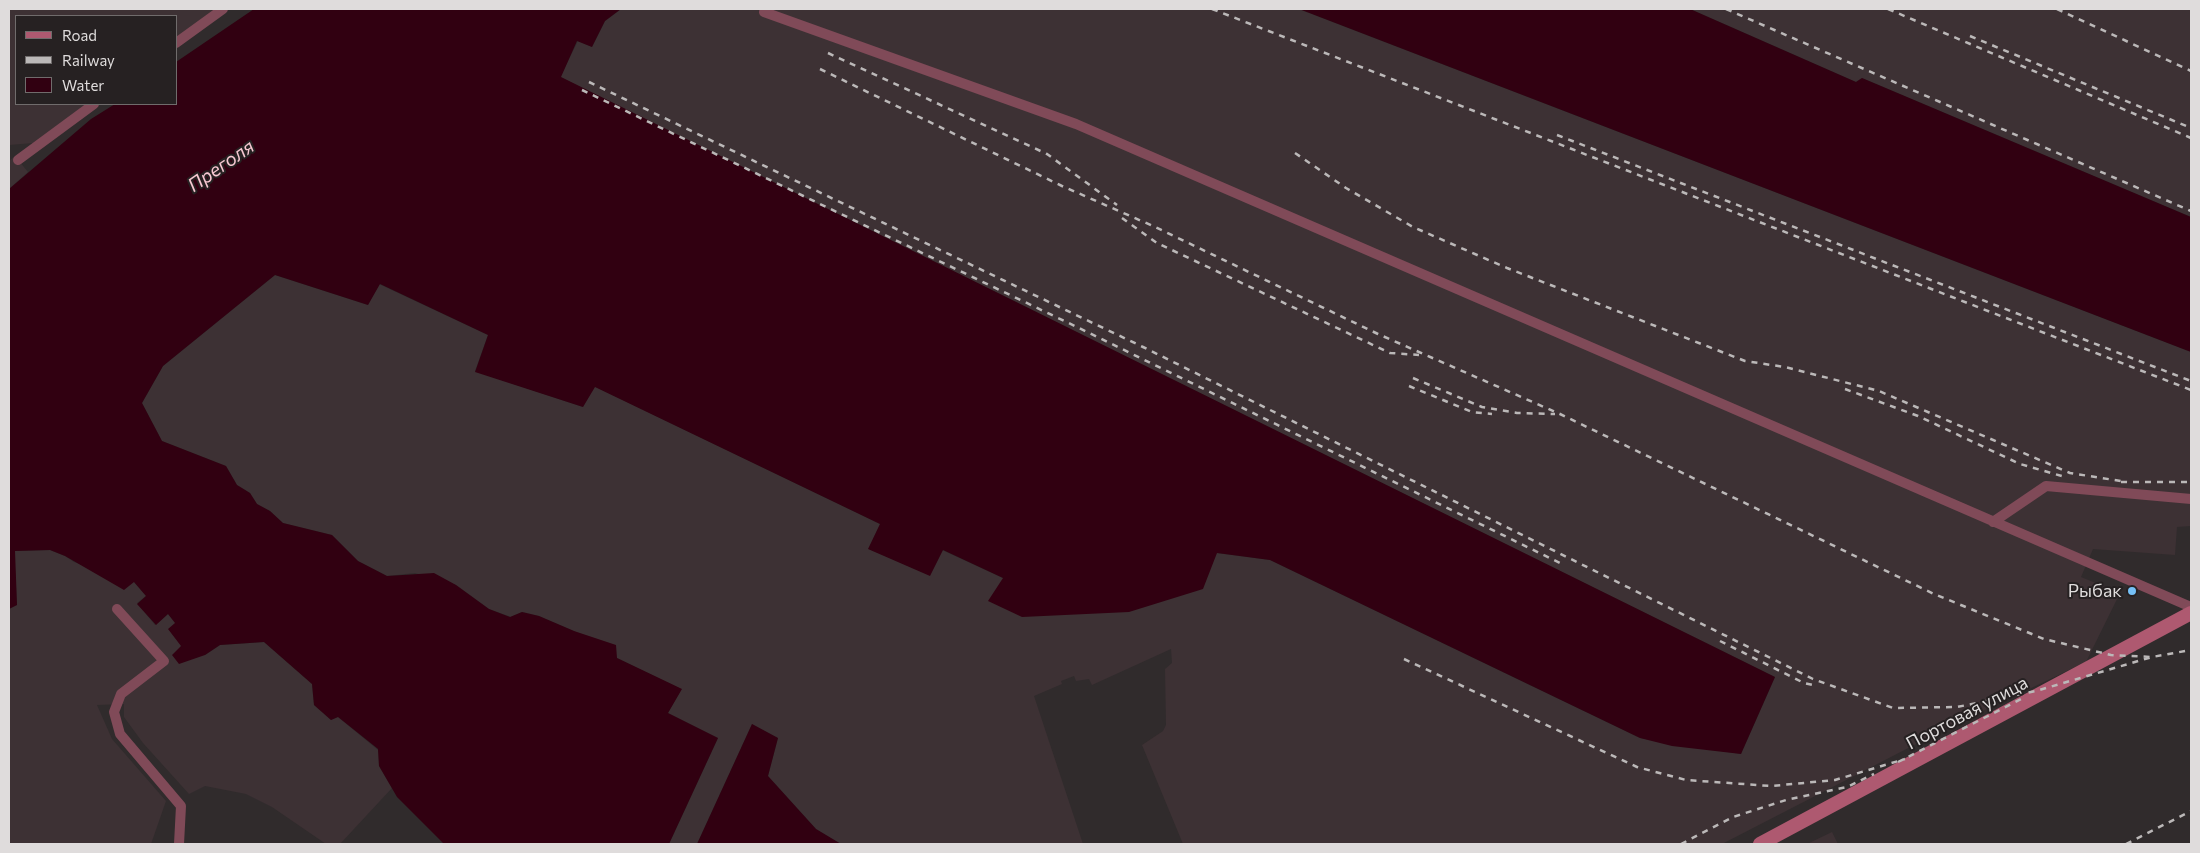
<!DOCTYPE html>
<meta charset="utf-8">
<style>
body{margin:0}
#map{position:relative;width:2200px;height:853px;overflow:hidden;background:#302b2c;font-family:Commissioner,sans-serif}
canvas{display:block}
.frame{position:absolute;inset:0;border:10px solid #dfdcdc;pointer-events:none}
.legend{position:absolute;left:15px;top:15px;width:162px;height:90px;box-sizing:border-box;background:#262122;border:1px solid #706c6c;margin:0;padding:6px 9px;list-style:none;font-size:15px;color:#dfdcdc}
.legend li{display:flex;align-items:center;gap:10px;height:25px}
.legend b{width:25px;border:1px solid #706c6c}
</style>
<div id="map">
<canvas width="2200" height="853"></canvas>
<div class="frame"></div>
<ul class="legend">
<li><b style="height:6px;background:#ae5970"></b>Road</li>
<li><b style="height:6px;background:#bbb8b8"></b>Railway</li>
<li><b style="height:14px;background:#310011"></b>Water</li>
</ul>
</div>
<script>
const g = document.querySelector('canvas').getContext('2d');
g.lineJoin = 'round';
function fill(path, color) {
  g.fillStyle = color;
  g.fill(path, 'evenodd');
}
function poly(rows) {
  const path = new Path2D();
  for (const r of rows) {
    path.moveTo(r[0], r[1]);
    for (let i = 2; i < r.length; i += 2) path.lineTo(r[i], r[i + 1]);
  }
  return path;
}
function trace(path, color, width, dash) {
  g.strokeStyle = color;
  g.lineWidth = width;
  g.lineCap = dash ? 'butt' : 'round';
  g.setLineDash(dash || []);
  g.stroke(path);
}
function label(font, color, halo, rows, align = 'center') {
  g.font = font + ' Commissioner,sans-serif';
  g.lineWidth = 4;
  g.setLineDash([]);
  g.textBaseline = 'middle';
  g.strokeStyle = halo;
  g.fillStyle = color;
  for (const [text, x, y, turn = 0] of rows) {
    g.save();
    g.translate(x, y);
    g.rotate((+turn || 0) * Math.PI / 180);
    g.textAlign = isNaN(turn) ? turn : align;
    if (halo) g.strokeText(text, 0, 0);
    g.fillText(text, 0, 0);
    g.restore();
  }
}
fill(poly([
 [9,9,219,9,176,39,176,16,16,16,16,104,87,104,33,143,9,145],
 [621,9,1299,9,2191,352,2191,526,2177,527,2175,555,2093,549,2081,577,2120,593,2086,662,1951,726,1722,844,1183,844,1142,745,1163,731,1166,725,1165,669,1172,663,1171,649,1092,685,1089,679,1076,681,1074,676,1061,681,1062,684,1034,696,1083,844,841,844,816,829,768,776,778,738,752,724,697,844,669,844,718,738,668,713,681,689,617,658,574,631,539,616,522,612,511,617,489,609,456,585,415,573,387,576,358,561,332,535,283,523,270,511,257,504,250,493,237,485,226,466,162,441,142,403,163,366,275,275,368,305,379,284,488,335,475,371,583,407,594,386,880,524,869,549,930,575,942,550,1003,578,1217,553,1270,560,1640,738,1741,754,1775,677,560,77,578,41,592,47,605,21],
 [1690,9,2191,9,2191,217,1862,78,1856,82],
 [15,156,28,172,9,189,9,161],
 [50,550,65,556,74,562,134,582,146,596,137,603,155,625,168,614,205,655,220,645,264,642,312,684,314,705,331,720,338,717,378,750,379,766,392,788,340,844,326,844,272,807,246,794,205,786,189,794,143,743,124,717,124,704,97,705,112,739,166,801,151,844,9,844,9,609,17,605,14,551],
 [1832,832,1838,844,1807,844]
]), '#3d3134');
fill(poly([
 [254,9,621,9,605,21,592,47,577,41,561,77,1775,677,1741,754,1672,746,1640,738,1270,560,1217,553,1203,589,1129,612,1022,617,988,601,1003,578,943,550,930,576,868,549,880,524,595,387,583,407,475,372,488,335,380,284,368,305,275,275,163,366,142,403,162,441,226,466,237,485,250,493,257,504,270,511,283,523,332,535,358,561,387,576,434,573,456,585,489,609,510,617,522,612,539,616,574,631,616,645,617,658,682,689,668,713,718,738,669,844,444,844,397,797,379,766,378,749,338,717,331,720,314,705,312,684,264,642,220,645,205,655,179,664,172,655,181,646,168,629,175,623,168,614,156,625,137,604,146,596,134,582,124,590,65,556,50,550,15,551,17,605,9,609,9,189,91,119,115,104,176,104,176,62],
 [1299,9,1690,9,1856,82,1862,78,2191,217,2191,352],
 [752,724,778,738,768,776,816,829,841,844,697,844]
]), '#310011');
trace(poly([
 [764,12,1076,124,2191,607],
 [176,43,223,9],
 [18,160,94,104],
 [1993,522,2046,486,2191,499],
 [117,609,164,661,121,694,114,712,120,734,181,806,179,844]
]), '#804a58', 10);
trace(poly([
 [1760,844,2191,613]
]), '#ae5970', 14);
trace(poly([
 [1212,9,2191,390],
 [1726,9,2191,211],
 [1888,9,2191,138],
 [2057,9,2191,71],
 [1970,36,2191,128],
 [828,53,1047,154,1117,205],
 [820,69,1062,186,1153,226,1378,334,1560,414,1934,594,2044,639,2111,655,2152,657,2191,650],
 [589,82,1143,347,1813,679,1893,708,1957,707,2036,691,2152,657],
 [582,90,1079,328,1560,563],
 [1557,135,2191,381],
 [1295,153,1346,188,1413,227,1507,268,1745,361,1785,367,1879,391,2070,473,2127,482],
 [1122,218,1157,243,1390,353,1419,355],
 [1413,378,1482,407,1517,413,1555,414],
 [1409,386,1472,412,1492,414],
 [1845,389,1918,416,2020,464,2065,477],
 [2121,482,2191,482],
 [1720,641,1804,683,1817,686],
 [1404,659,1637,767,1686,780,1771,786,1835,780,1905,759],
 [1898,762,2025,697],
 [1681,844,1733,817,1786,800,1847,787,1874,774],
 [2126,844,2191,811]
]), '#bbb8b8', 2.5, [6, 6]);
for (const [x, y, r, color] of [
 [2132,591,5,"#75c0f6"]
]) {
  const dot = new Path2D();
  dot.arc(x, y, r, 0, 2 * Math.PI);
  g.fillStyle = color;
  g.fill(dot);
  trace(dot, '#262122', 2);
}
label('18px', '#dfdcdc', '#262122', [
 ["Рыбак",2122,591]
], 'right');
label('18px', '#dfdcdc', '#262122', [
 ["Портовая улица",1967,713,-28]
]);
label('italic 19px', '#f7c8d2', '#262122', [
 ["Преголя",221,166,-35]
]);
</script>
